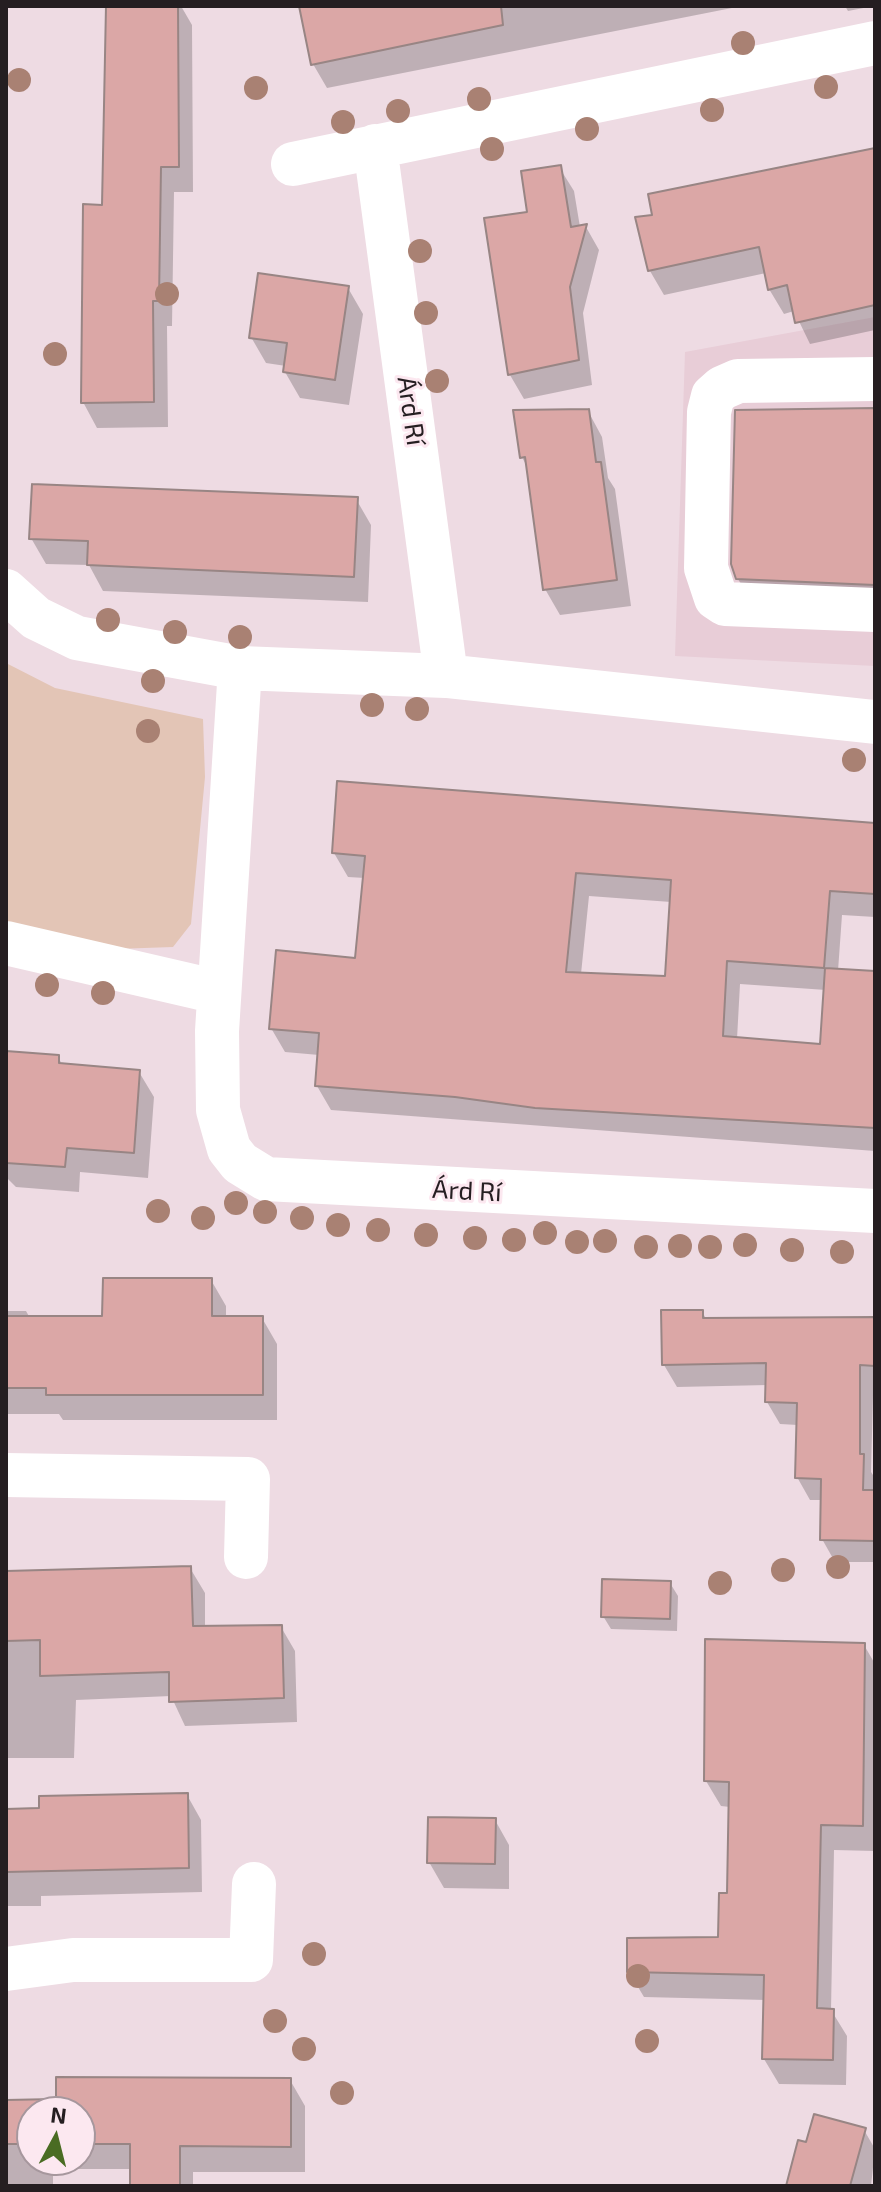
<!DOCTYPE html>
<meta charset="utf-8">
<style>
body{margin:0}
#map{position:relative;width:881px;height:2192px;overflow:hidden;background:#eedbe3;font-family:"Exo 2",sans-serif}
canvas{display:block}
.frame{position:absolute;inset:0;border:8px solid #251e21;pointer-events:none}
.north{position:absolute;left:16px;top:2096px;width:80px;height:80px;box-sizing:border-box;background:#fce8f0;border:2px solid #a6979d;border-radius:50%;rotate:7deg;font-size:22px;font-weight:700;line-height:32px;text-align:center;color:#251e21}
.north::after{content:'';display:block;margin:auto;width:28px;height:36px;background:#4a6c23;clip-path:polygon(50% 0,100% 100%,50% 72%,0 100%)}
</style>
<div id="map">
<canvas width="881" height="2192"></canvas>
<div class="frame"></div>
<div class="north">N</div>
</div>
<script>
const g = document.querySelector('canvas').getContext('2d');
g.lineJoin = 'round';
function fill(path, color) {
  g.fillStyle = color;
  g.fill(path, 'evenodd');
}
function poly(rows) {
  const path = new Path2D();
  for (const r of rows) {
    path.moveTo(r[0], r[1]);
    for (let i = 2; i < r.length; i += 2) path.lineTo(r[i], r[i + 1]);
  }
  return path;
}
function trace(path, color, width, dash) {
  g.strokeStyle = color;
  g.lineWidth = width;
  g.lineCap = dash ? 'butt' : 'round';
  g.setLineDash(dash || []);
  g.stroke(path);
}
function label(font, color, halo, rows, align = 'center') {
  g.font = font + ' "Exo 2",sans-serif';
  g.lineWidth = 6;
  g.setLineDash([]);
  g.textBaseline = 'middle';
  g.strokeStyle = halo;
  g.fillStyle = color;
  for (const [text, x, y, turn = 0] of rows) {
    g.save();
    g.translate(x, y);
    g.rotate((+turn || 0) * Math.PI / 180);
    g.textAlign = isNaN(turn) ? turn : align;
    if (halo) g.strokeText(text, 0, 0);
    g.fillText(text, 0, 0);
    g.restore();
  }
}
fill(poly([
 [875,317,875,666,675,656,685,352]
]), '#e8cdd7');
fill(poly([
 [6,663,55,688,203,719,205,777,191,924,173,947,115,949,6,927]
]), '#e3c5b6');
fill(poly([
 [108,6,181,6,192,25,193,192,174,192,172,326,167,326,168,427,97,428,83,402,104,207],
 [301,6,742,6,327,88,313,64],
 [845,6,874,6,848,11],
 [875,150,875,330,810,344,794,311,784,314,769,289,766,273,664,295,650,271,638,219],
 [559,167,574,191,580,227,586,227,599,250,583,313,592,385,524,399,510,375,487,220,530,214],
 [348,288,363,314,349,405,300,398,285,372,286,366,266,363,251,337],
 [875,410,875,626,763,621,738,579],
 [588,411,602,437,608,478,615,489,631,606,560,615,545,589,528,469,522,457],
 [356,499,371,525,368,602,103,591,89,565,46,564,31,538],
 [875,825,875,917,842,915,838,971,875,973,875,1151,331,1110,317,1086,319,1055,285,1052,271,1028,357,960,365,878,348,877,334,853],
 [589,896,671,902,667,978,581,974],
 [740,984,826,990,822,1046,737,1039],
 [6,1053,58,1057,63,1066,139,1072,154,1097,148,1178,80,1172,79,1192,16,1187,6,1177],
 [211,1280,226,1306,226,1318,262,1318,277,1344,277,1420,63,1420,59,1414,6,1414,6,1311,26,1311,30,1318,104,1318],
 [702,1312,707,1320,875,1319,871,1472,875,1478,875,1562,835,1562,822,1539,823,1500,810,1500,797,1477,798,1425,780,1424,767,1402,768,1385,677,1387,664,1365],
 [190,1568,205,1593,205,1628,281,1627,295,1651,297,1722,185,1726,171,1696,76,1700,74,1758,6,1758,6,1572],
 [670,1583,678,1596,677,1631,611,1629,603,1616],
 [864,1645,875,1664,875,1851,834,1850,831,2010,847,2036,846,2085,779,2084,764,2059,766,2000,644,1997,629,1972,720,1939,729,1895,730,1807,721,1806,706,1781],
 [187,1795,201,1820,202,1892,41,1896,41,1906,6,1906,6,1810],
 [495,1820,509,1845,509,1889,444,1888,429,1862],
 [290,2080,305,2106,305,2172,193,2172,193,2186,132,2186,132,2169,53,2169,53,2186,6,2186,6,2102,58,2101],
 [32,2112,80,2112,80,2160,32,2160],
 [864,2130,875,2149,871,2186,788,2186]
]), '#0003');
const building = poly([
 [106,6,178,6,179,167,161,167,159,301,153,301,154,402,81,403,83,204,102,205,106,6],
 [299,6,501,6,503,25,311,65,299,6],
 [875,148,875,305,795,323,787,285,768,290,759,247,648,271,635,217,652,215,648,194,875,148],
 [561,165,571,227,587,224,570,287,579,360,508,375,484,218,527,212,521,171,561,165],
 [258,273,349,286,335,380,283,372,287,343,249,338,258,273],
 [875,408,875,585,736,579,731,564,735,410,875,408],
 [589,409,596,462,601,462,617,580,543,590,525,457,520,458,513,410,589,409],
 [32,484,358,497,354,577,87,565,88,541,29,539,32,484],
 [337,781,875,823,875,894,830,891,824,968,727,961,723,1036,820,1044,825,968,875,971,875,1128,535,1108,455,1097,315,1086,319,1033,269,1029,276,950,355,958,365,856,332,853,337,781],
 [576,873,671,880,665,976,566,972,576,873],
 [6,1051,59,1055,59,1063,140,1070,134,1153,67,1148,65,1167,6,1163,6,1051],
 [103,1278,212,1278,212,1316,263,1316,263,1395,46,1395,46,1388,6,1388,6,1316,102,1316,103,1278],
 [661,1310,703,1310,703,1318,875,1317,875,1366,860,1365,860,1454,864,1454,863,1490,875,1490,875,1541,820,1540,821,1479,795,1478,797,1403,765,1402,766,1363,662,1365,661,1310],
 [191,1566,193,1626,282,1625,284,1698,169,1702,169,1672,40,1676,40,1640,6,1641,6,1571,191,1566],
 [602,1579,671,1581,670,1619,601,1617,602,1579],
 [705,1639,865,1643,863,1826,821,1825,817,2008,834,2009,833,2060,762,2059,764,1975,627,1972,627,1938,718,1937,719,1893,727,1893,729,1782,704,1781,705,1639],
 [188,1793,189,1868,6,1872,6,1809,39,1808,39,1796,188,1793],
 [428,1817,496,1818,495,1864,427,1863,428,1817],
 [56,2077,291,2078,291,2147,180,2146,180,2186,130,2186,130,2144,80,2144,80,2112,32,2112,32,2144,6,2144,6,2100,56,2099,56,2077],
 [814,2114,866,2128,850,2186,786,2186,798,2140,806,2142,814,2114]
]);
fill(building, '#dba7a6');
trace(building, '#988584', 2);
trace(poly([
 [375,146,446,676],
 [293,164,875,43],
 [875,379,738,381,722,388,713,396,709,412,706,568,716,598,725,604,875,610],
 [6,591,36,618,77,638,240,668,446,676,875,722],
 [240,668,217,1031,218,1110,229,1149,240,1163,266,1179,875,1211],
 [6,943,218,992],
 [6,1475,248,1479,246,1557],
 [6,1969,73,1960,251,1960,254,1884]
]), '#fff', 44);
g.fillStyle = '#a98173';
for (const [x, y] of [
 [743,43],
 [19,80],
 [826,87],
 [256,88],
 [479,99],
 [712,110],
 [398,111],
 [343,122],
 [587,129],
 [492,149],
 [420,251],
 [167,294],
 [426,313],
 [55,354],
 [437,381],
 [108,620],
 [175,632],
 [240,637],
 [153,681],
 [372,705],
 [417,709],
 [148,731],
 [854,760],
 [47,985],
 [103,993],
 [236,1203],
 [158,1211],
 [265,1212],
 [203,1218],
 [302,1218],
 [338,1225],
 [378,1230],
 [545,1233],
 [426,1235],
 [475,1238],
 [514,1240],
 [605,1241],
 [577,1242],
 [745,1245],
 [680,1246],
 [646,1247],
 [710,1247],
 [792,1250],
 [842,1252],
 [838,1567],
 [783,1570],
 [720,1583],
 [314,1954],
 [638,1976],
 [275,2021],
 [647,2041],
 [304,2049],
 [342,2093]
]) {
  g.beginPath();
  g.arc(x, y, 12, 0, 2 * Math.PI);
  g.fill();
}
label('26px', '#251e21', '#fce8f0', [
 ["Árd Rí",411,411,82],
 ["Árd Rí",467,1191,3]
]);
</script>
